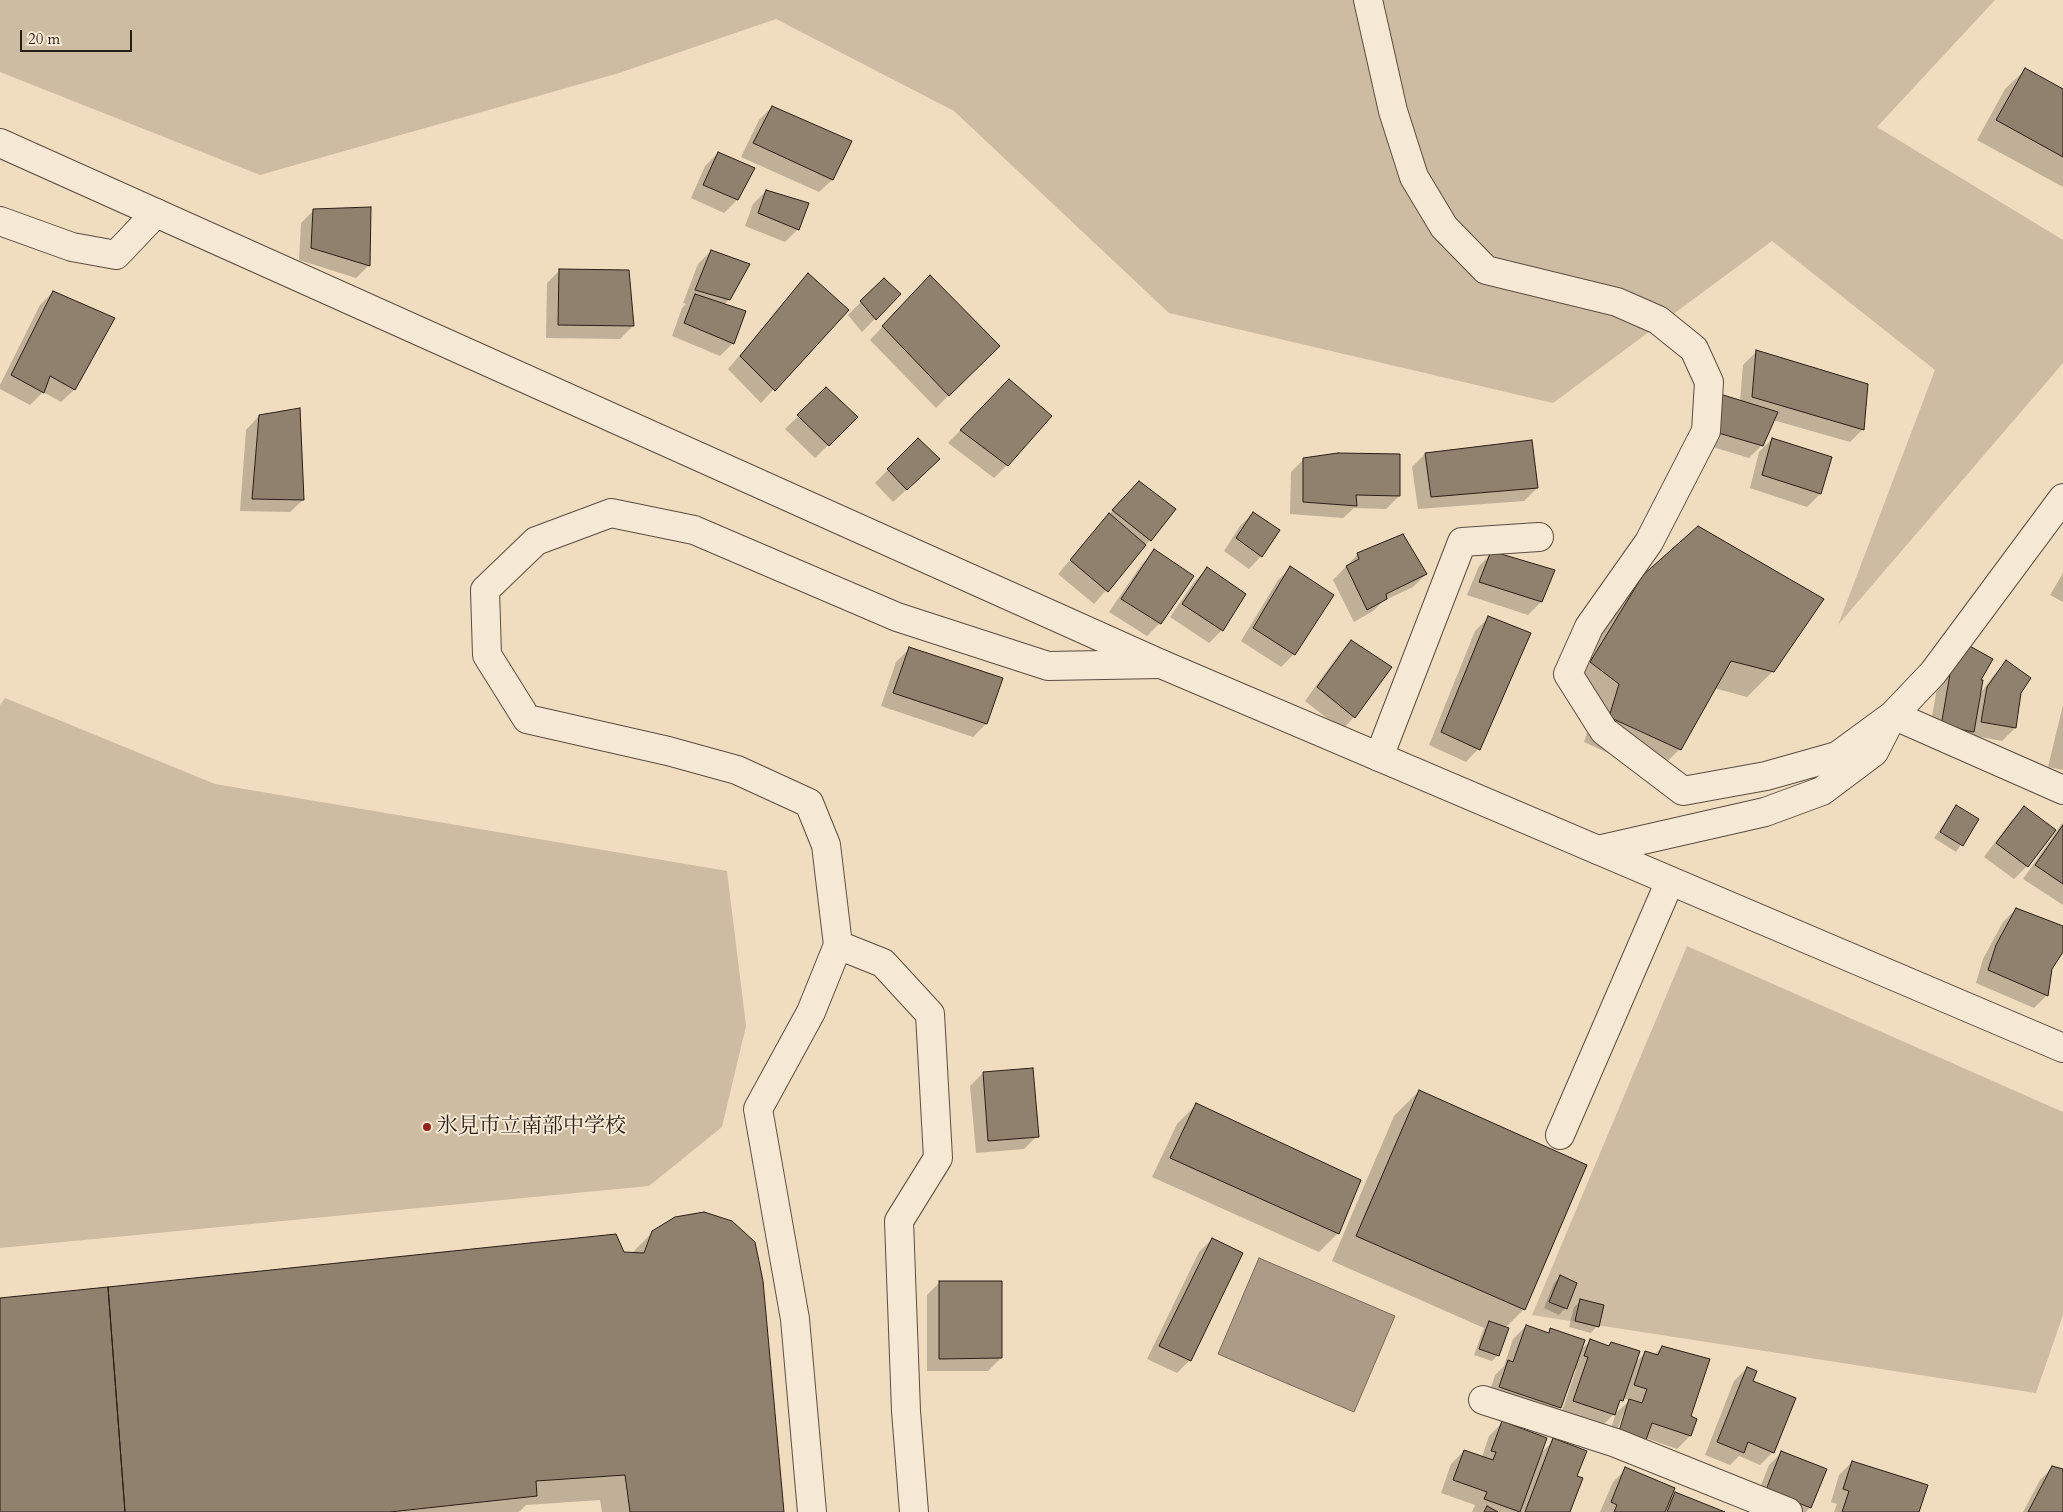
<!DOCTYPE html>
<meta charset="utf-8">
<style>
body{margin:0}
#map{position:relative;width:2063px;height:1512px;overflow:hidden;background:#f0dcbf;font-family:Cardo,serif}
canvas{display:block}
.scale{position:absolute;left:20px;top:30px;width:112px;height:22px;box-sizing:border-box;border:2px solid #291d16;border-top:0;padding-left:6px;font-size:15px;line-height:18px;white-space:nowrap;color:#291d16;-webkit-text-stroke:4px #f5e8d5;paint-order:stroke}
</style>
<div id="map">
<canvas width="2063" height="1512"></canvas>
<div class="scale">20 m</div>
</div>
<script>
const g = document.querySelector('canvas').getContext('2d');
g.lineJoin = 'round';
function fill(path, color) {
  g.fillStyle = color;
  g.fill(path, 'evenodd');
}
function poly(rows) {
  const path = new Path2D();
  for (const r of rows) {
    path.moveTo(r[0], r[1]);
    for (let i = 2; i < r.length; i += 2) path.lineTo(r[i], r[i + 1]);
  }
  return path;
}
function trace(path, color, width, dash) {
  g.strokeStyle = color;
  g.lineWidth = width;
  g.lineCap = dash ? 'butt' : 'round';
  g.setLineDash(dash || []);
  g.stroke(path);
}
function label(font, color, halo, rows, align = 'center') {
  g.font = font + ' Cardo,"Noto Serif JP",serif';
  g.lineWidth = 4;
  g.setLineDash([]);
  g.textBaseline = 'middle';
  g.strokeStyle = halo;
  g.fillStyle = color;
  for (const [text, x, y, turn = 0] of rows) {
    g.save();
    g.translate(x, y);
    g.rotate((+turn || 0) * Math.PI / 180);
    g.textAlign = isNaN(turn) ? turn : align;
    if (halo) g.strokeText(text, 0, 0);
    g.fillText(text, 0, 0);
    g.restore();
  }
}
fill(poly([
 [0,0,1995,0,1877,127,2063,240,2063,363,1838,625,1935,370,1772,241,1553,403,1169,313,954,111,776,19,619,73,260,175,0,72],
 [5,698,215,784,727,871,746,1026,722,1127,649,1186,0,1248,0,705],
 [1687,946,2063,1112,2063,1315,2036,1393,1532,1315]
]), '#cebca2');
const water = poly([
 [1259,1258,1395,1316,1354,1412,1218,1354,1259,1258]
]);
fill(water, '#ac9b86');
trace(water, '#786959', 1);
fill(poly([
 [2025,70,2063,90,2063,187,1977,140,2005,89],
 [772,107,832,180,819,192,741,157,759,120],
 [718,153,753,169,737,200,724,213,691,198,705,166],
 [766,191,798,229,785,242,745,226,753,204],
 [314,210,369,265,356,278,299,260,301,223],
 [711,251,729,299,724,305,733,343,720,356,672,336,682,308,686,304,683,303,698,264],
 [560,270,633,326,620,339,546,338,547,283],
 [808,274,847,310,761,403,728,369],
 [884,279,899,294,862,332,848,315],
 [917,290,998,346,936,408,870,340],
 [53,292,74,390,61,402,43,392,30,405,0,389,0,385,40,305],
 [1756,352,1863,429,1850,442,1773,420,1762,445,1749,458,1703,444,1740,402,1743,365],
 [1009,381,1007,465,994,478,948,443],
 [826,389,856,417,815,458,785,429],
 [259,416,303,500,290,512,240,511,246,430],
 [1772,439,1830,458,1820,494,1807,507,1750,488,1759,452],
 [905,452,926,472,893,502,875,483],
 [1425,454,1537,488,1524,501,1418,509,1412,467],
 [1304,459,1399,496,1386,509,1354,508,1343,518,1290,514,1291,472],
 [1126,495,1150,540,1094,604,1058,574],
 [1253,513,1261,556,1249,569,1224,551,1240,526],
 [1155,551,1160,623,1147,636,1109,612,1142,564],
 [1492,553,1553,571,1541,602,1528,615,1467,595,1479,566],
 [1358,554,1426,574,1413,587,1383,601,1373,611,1354,622,1333,580],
 [1291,568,1333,595,1294,654,1281,667,1241,641,1278,580],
 [1207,569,1222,630,1209,643,1170,617,1194,582],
 [2063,573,2063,602,2050,595],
 [1644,576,1773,671,1747,697,1714,688,1680,749,1654,774,1584,742,1595,709,1566,687,1618,601],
 [1488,618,1529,633,1478,749,1466,762,1429,745,1475,631],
 [1352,641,1354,717,1342,730,1305,701,1339,654],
 [909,649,986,724,973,737,881,706,896,662],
 [1953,659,1979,681,1980,694,1994,675,2006,662,2019,693,2015,728,2002,741,1970,735,1928,739,1937,688],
 [2063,705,2063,770,2048,767],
 [1956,807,1978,820,1956,852,1934,838],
 [2024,808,2054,830,2027,866,2014,879,1984,857,2011,821],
 [2063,822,2063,905,2023,879],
 [2016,909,2063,927,2063,950,2051,969,2047,995,2034,1008,1976,983,1983,959,2003,922],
 [1031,1070,1037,1136,1024,1149,976,1153,970,1086,983,1073],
 [1419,1091,1524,1309,1505,1328,1498,1355,1492,1361,1474,1355,1484,1328,1332,1261,1394,1116],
 [1196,1105,1338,1233,1319,1252,1152,1177,1177,1124],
 [653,1232,782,1512,602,1512,600,1500,526,1505,519,1512,0,1512,0,1300,631,1254],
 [1212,1239,1190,1360,1177,1373,1147,1359,1199,1252],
 [1560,1277,1576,1283,1565,1308,1559,1315,1544,1308,1554,1283],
 [940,1282,1001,1358,988,1371,927,1371,927,1295],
 [1581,1301,1597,1326,1591,1333,1569,1327,1574,1307],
 [1526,1326,1547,1333,1551,1330,1580,1351,1590,1341,1607,1347,1612,1343,1634,1364,1646,1352,1654,1355,1662,1347,1690,1417,1690,1436,1677,1449,1646,1438,1632,1452,1606,1443,1616,1413,1630,1400,1622,1398,1614,1414,1601,1427,1561,1414,1576,1370,1573,1370,1560,1407,1547,1420,1487,1400,1495,1375,1504,1366,1513,1339],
 [1623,1414,1625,1414,1618,1437,1615,1436],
 [1747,1368,1773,1452,1760,1465,1739,1456,1730,1465,1705,1455,1734,1381],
 [1502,1423,1541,1453,1554,1440,1575,1477,1569,1512,1472,1512,1475,1505,1441,1493,1451,1464,1464,1451,1482,1457,1489,1436],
 [1782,1452,1810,1507,1806,1512,1776,1512,1754,1503,1769,1465],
 [1852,1462,1918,1512,1834,1512,1837,1504,1831,1502,1839,1475],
 [2053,1467,2063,1470,2063,1512,2023,1512,2040,1480],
 [1626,1469,1670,1499,1675,1493,1721,1512,1600,1512,1613,1482]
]), '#0003');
const building = poly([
 [2025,68,2063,89,2063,157,1996,120,2025,68],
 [772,106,852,141,833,180,753,143,772,106],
 [718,152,755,168,738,200,703,185,718,152],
 [766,190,809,203,799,230,758,213,766,190],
 [371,207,370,266,311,248,313,209,371,207],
 [711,250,750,264,730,300,695,290,711,250],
 [559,269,629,270,634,326,558,325,559,269],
 [808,273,849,310,775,391,740,356,808,273],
 [930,275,1000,346,949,396,882,326,930,275],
 [884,278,901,294,876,320,860,301,884,278],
 [53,291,115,318,75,390,50,376,44,393,11,375,53,291],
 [695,294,746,311,734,344,684,323,695,294],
 [1756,350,1868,384,1864,430,1752,397,1756,350],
 [1009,379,1052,416,1008,466,960,430,1009,379],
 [826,387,858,417,829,446,797,415,826,387],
 [1720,394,1778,412,1763,446,1715,432,1720,394],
 [300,408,304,500,252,499,259,415,300,408],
 [918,438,940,459,907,490,887,469,918,438],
 [1772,438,1832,457,1821,494,1762,475,1772,438],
 [1532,440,1538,488,1431,497,1425,453,1532,440],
 [1338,453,1400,454,1400,496,1356,495,1357,506,1303,502,1303,458,1338,453],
 [1139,481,1176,509,1151,541,1112,510,1139,481],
 [1253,512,1280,530,1262,557,1236,538,1253,512],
 [1109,513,1146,545,1108,592,1070,560,1109,513],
 [1698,526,1824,599,1774,672,1731,661,1681,750,1609,717,1619,684,1590,662,1643,575,1698,526],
 [1403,534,1427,574,1386,594,1387,599,1367,610,1346,566,1359,559,1357,553,1403,534],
 [1154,549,1194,576,1161,624,1121,599,1154,549],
 [1491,551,1555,570,1542,602,1479,582,1491,551],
 [1290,566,1334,595,1295,655,1253,628,1290,566],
 [1207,567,1246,594,1223,631,1182,604,1207,567],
 [1488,616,1531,633,1480,750,1441,732,1488,616],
 [1351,640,1392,667,1355,718,1317,687,1351,640],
 [1966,644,1993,659,1981,680,1983,680,1974,732,1941,726,1950,674,1966,644],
 [909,647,1003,678,987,724,893,693,909,647],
 [2006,660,2031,678,2021,693,2016,728,1981,722,1987,687,2006,660],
 [1956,805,1979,819,1963,846,1940,832,1956,805],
 [2024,806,2056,830,2028,867,1996,843,2024,806],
 [2063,825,2063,884,2035,865,2063,825],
 [2016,908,2063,926,2063,952,2052,969,2048,996,1988,970,1996,945,2016,908],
 [1033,1068,1039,1137,988,1141,983,1072,1033,1068],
 [1419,1090,1587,1165,1525,1310,1356,1236,1419,1090],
 [1196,1103,1361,1180,1339,1234,1170,1158,1196,1103],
 [704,1212,732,1221,755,1242,763,1281,784,1512,630,1512,625,1475,536,1481,537,1496,390,1512,125,1512,108,1287,616,1234,624,1252,644,1253,652,1231,675,1217,704,1212],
 [1212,1238,1243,1253,1191,1361,1159,1346,1212,1238],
 [1560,1275,1577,1283,1567,1309,1549,1302,1560,1275],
 [939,1281,1002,1281,1002,1358,939,1359,939,1281],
 [108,1287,125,1512,0,1512,0,1298,108,1287],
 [1580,1299,1604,1305,1599,1327,1575,1321,1580,1299],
 [1489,1321,1509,1328,1499,1356,1479,1349,1489,1321],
 [1526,1325,1549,1333,1550,1328,1585,1340,1561,1408,1499,1387,1508,1360,1513,1362,1526,1325],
 [1590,1339,1609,1346,1611,1342,1640,1351,1623,1401,1620,1400,1615,1415,1573,1401,1588,1357,1584,1356,1590,1339],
 [1662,1346,1710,1359,1691,1416,1697,1419,1691,1436,1652,1423,1646,1440,1619,1431,1629,1399,1642,1403,1647,1389,1634,1385,1645,1351,1658,1355,1662,1346],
 [1747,1367,1757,1371,1753,1381,1796,1398,1774,1453,1748,1442,1744,1453,1717,1442,1747,1367],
 [1502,1421,1547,1438,1520,1512,1484,1499,1487,1492,1453,1480,1464,1450,1493,1460,1496,1452,1491,1451,1502,1421],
 [1553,1438,1587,1451,1577,1476,1583,1478,1570,1512,1525,1512,1553,1438],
 [1781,1451,1827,1469,1811,1508,1766,1490,1781,1451],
 [1852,1461,1928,1485,1919,1512,1842,1512,1849,1491,1843,1489,1852,1461],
 [2052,1466,2063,1469,2063,1512,2028,1512,2052,1466],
 [1625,1467,1675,1488,1665,1512,1614,1512,1617,1505,1611,1502,1625,1467],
 [1675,1492,1725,1512,1667,1512,1675,1492],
 [1487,1506,1498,1512,1484,1512,1487,1506]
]);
fill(building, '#90806e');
trace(building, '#291d16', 1);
const minor = poly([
 [1368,0,1393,111,1414,177,1444,227,1486,270,1617,302,1658,320,1694,349,1709,382,1706,431,1649,542,1589,627,1568,674,1604,731,1683,791,1766,776,1837,756,1893,715,1933,673,2063,498],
 [0,221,72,247,116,255,156,213],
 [1379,757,1462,542,1539,537],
 [1598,850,1765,812,1822,791,1874,752,1893,715,2063,790],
 [838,945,883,963,930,1014,938,1158,899,1221,906,1411,914,1512],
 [1560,1135,1670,881],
 [1483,1400,1616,1443,1788,1512],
 [812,1512,795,1319,758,1109,811,1012,838,945,826,845,809,803,737,770,668,751,527,719,487,655,485,590,536,541,611,513,694,530,897,617,1048,666,1161,664]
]);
const tertiary = poly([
 [0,143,1161,664,2063,1048]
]);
trace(minor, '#5b4d40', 30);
trace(tertiary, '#5b4d40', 30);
trace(minor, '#f5e8d5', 28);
trace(tertiary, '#f5e8d5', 28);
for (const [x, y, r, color] of [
 [427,1127,5,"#8f2418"]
]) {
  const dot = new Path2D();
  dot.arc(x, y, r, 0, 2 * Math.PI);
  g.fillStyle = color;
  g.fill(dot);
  trace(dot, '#f5e8d5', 2);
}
label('21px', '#291d16', '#f5e8d5', [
 ["氷見市立南部中学校",437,1127]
], 'left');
</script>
